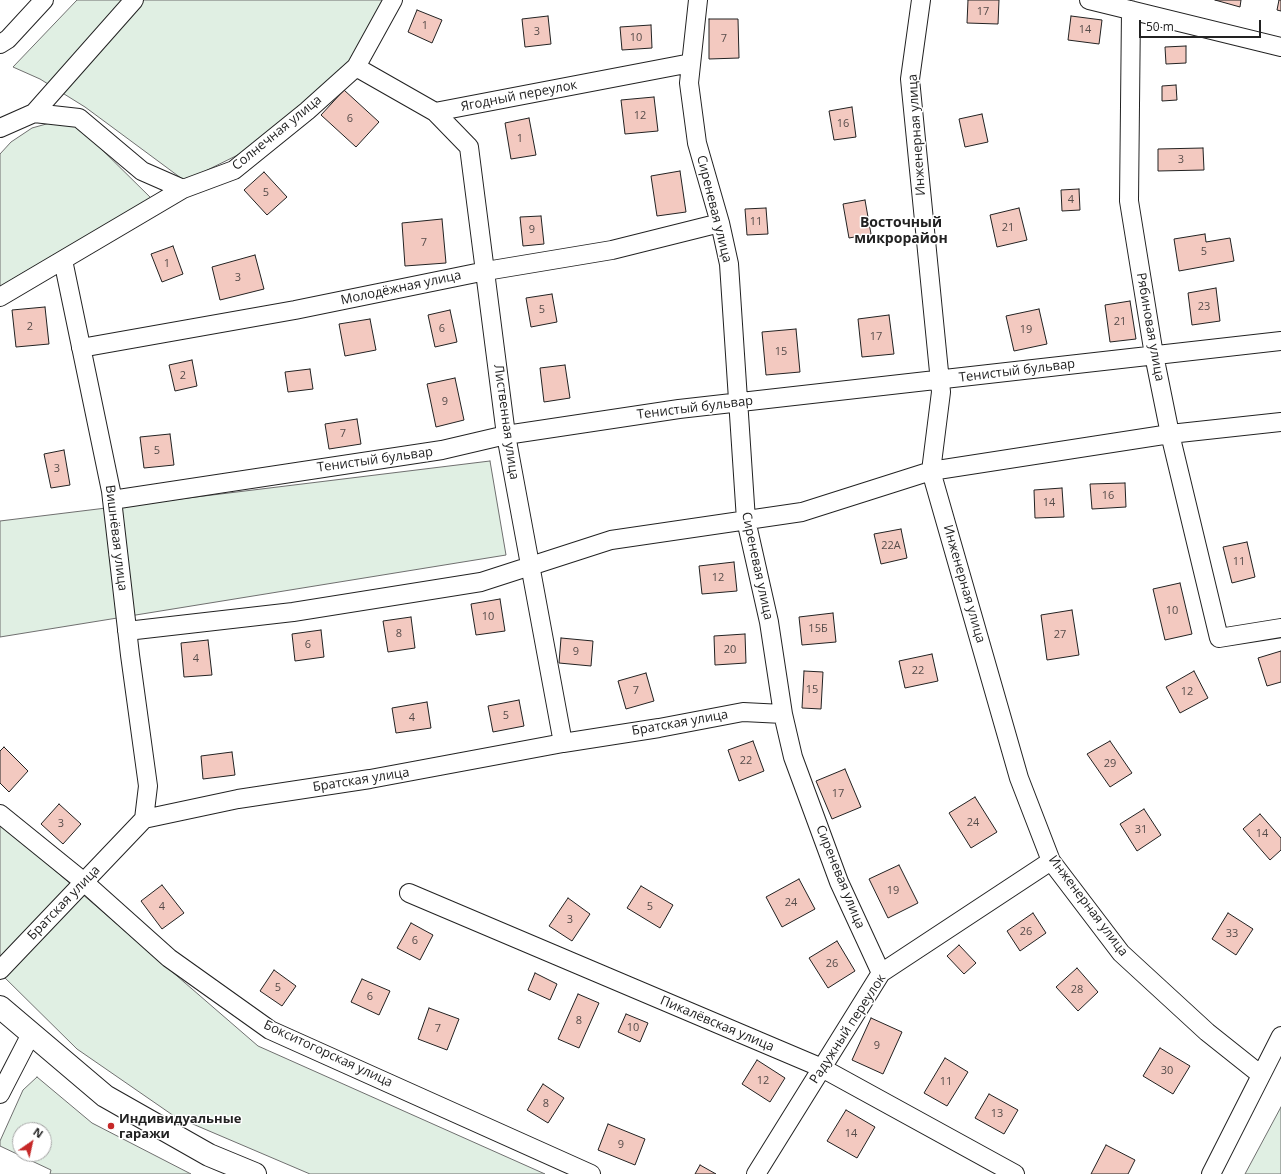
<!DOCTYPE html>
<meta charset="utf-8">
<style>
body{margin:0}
#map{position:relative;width:1281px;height:1174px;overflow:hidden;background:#fff;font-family:"Open Sans",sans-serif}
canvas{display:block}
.north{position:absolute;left:12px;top:1122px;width:40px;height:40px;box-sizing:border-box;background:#fff;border:1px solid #a7a7a7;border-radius:50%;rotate:34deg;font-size:11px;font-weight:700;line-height:16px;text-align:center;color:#222}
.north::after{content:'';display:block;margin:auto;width:14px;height:18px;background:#c62828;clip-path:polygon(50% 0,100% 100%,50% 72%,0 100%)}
.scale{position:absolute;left:1139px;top:20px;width:122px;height:18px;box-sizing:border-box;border:2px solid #222;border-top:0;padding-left:5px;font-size:12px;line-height:14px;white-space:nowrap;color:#222;-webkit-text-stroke:3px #fff;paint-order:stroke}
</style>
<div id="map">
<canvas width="1281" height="1174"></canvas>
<div class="north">N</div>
<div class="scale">50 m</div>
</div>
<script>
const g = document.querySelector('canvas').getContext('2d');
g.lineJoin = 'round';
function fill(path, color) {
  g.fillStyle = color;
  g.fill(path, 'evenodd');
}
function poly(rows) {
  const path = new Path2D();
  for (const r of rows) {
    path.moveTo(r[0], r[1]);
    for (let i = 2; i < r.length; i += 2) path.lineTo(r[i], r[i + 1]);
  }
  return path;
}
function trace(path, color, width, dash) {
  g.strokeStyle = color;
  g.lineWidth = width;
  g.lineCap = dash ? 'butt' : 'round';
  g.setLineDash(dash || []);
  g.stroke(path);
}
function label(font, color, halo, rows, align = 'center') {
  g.font = font + ' "Open Sans",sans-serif';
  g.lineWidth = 3;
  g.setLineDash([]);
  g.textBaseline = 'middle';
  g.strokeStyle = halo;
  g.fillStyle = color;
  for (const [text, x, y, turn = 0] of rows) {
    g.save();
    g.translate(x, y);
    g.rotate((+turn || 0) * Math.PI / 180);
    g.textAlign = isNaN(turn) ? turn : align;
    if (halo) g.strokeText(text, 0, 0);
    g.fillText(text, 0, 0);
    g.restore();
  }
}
const green = poly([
 [77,0,386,0,357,55,254,147,185,181,85,107,40,79,13,67,77,0],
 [57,121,79,127,152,199,16,277,0,289,0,154,11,142,32,128,57,121],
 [490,461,506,555,0,637,0,521,490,461],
 [0,823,258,1046,545,1174,310,1174,174,1116,77,1049,0,973,0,823],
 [37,1077,92,1123,191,1174,50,1174,51,1170,0,1146,0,1141,23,1090,37,1077],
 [20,1130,44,1130,44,1154,20,1154,20,1130],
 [1281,1107,1281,1174,1245,1174,1281,1107]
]);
fill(green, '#e0efe3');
trace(green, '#6f6f6f', 1);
const building = poly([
 [968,0,999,0,998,24,967,23,968,0],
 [1215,0,1241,0,1240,7,1215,0],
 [1279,0,1281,0,1281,11,1277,10,1279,0],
 [417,10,442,20,432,43,408,32,417,10],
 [548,16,551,44,525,47,522,19,548,16],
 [1071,16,1102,20,1099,44,1068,40,1071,16],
 [709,19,738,19,739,58,709,59,709,19],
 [651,25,652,48,622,50,620,27,651,25],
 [1186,46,1186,63,1166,64,1165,47,1186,46],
 [1176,85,1177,100,1162,101,1162,86,1176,85],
 [344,90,379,122,356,147,321,115,344,90],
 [654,97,658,131,625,134,621,100,654,97],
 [852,107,856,137,834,140,829,111,852,107],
 [982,114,988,142,965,147,959,119,982,114],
 [529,118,536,155,511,159,505,123,529,118],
 [1203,148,1204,170,1158,171,1158,149,1203,148],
 [680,171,686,212,657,216,651,176,680,171],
 [264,172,287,197,267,215,244,190,264,172],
 [1079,189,1080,210,1062,211,1061,190,1079,189],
 [865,200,871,234,849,238,843,204,865,200],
 [766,208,768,234,747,235,745,209,766,208],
 [1019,208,1027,240,997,247,990,215,1019,208],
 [541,216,544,244,523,246,520,217,541,216],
 [442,219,446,263,405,266,402,223,442,219],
 [1205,234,1206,242,1230,238,1234,261,1179,271,1174,239,1205,234],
 [173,246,183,274,162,282,151,254,173,246],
 [255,255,264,289,220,300,212,267,255,255],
 [1216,288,1220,321,1192,325,1188,293,1216,288],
 [552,294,557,322,531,327,526,298,552,294],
 [1130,301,1136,339,1110,342,1105,305,1130,301],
 [45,307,49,344,16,347,12,310,45,307],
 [1039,309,1047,344,1014,351,1006,316,1039,309],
 [450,310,457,342,435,347,428,315,450,310],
 [889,315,894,354,862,357,858,319,889,315],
 [370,319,376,350,345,356,339,324,370,319],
 [796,329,800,372,766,375,762,332,796,329],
 [192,360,197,386,175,391,169,365,192,360],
 [565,365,570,398,544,402,540,368,565,365],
 [310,369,313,389,288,392,285,372,310,369],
 [455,378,464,420,436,427,427,384,455,378],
 [357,419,361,444,329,449,325,424,357,419],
 [170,434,174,465,144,468,140,437,170,434],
 [64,450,70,485,51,488,44,454,64,450],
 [1125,483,1126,507,1092,509,1090,484,1125,483],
 [1062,488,1064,517,1035,518,1034,490,1062,488],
 [901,529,907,558,881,564,874,534,901,529],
 [1247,542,1255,577,1232,583,1223,547,1247,542],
 [734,562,737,591,702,594,699,566,734,562],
 [1180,583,1192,634,1165,640,1153,589,1180,583],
 [500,599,505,631,476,635,471,604,500,599],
 [1072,610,1079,655,1047,660,1041,615,1072,610],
 [833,613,836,642,802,645,799,617,833,613],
 [411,617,415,648,388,652,383,621,411,617],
 [321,630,324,657,295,661,292,634,321,630],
 [745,634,746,663,715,665,714,636,745,634],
 [561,638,593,641,591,666,559,663,561,638],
 [208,640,212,675,184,677,181,643,208,640],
 [1281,651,1281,682,1267,686,1258,658,1281,651],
 [932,654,938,681,905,688,899,661,932,654],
 [804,671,823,672,821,709,802,708,804,671],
 [1194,671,1208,698,1180,713,1166,687,1194,671],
 [646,673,654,701,626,709,618,681,646,673],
 [519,700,524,726,493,732,488,706,519,700],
 [427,702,431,728,396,733,392,708,427,702],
 [753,741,764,771,739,781,728,750,753,741],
 [1110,741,1132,773,1110,787,1087,754,1110,741],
 [4,747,28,771,9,792,0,783,0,751,4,747],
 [232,752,235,775,203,779,201,756,232,752],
 [845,769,861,807,832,819,816,781,845,769],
 [975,797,997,832,971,848,949,813,975,797],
 [59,804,81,824,63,844,41,824,59,804],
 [1144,809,1161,835,1137,851,1120,824,1144,809],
 [1260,814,1281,838,1281,850,1270,860,1243,829,1260,814],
 [899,865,918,903,888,918,869,879,899,865],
 [799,879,815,909,782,927,766,897,799,879],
 [162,885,184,913,162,929,141,901,162,885],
 [641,886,673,905,660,928,627,908,641,886],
 [568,898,590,914,572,941,549,926,568,898],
 [1033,913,1046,933,1020,951,1007,931,1033,913],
 [1228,913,1253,929,1236,955,1212,939,1228,913],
 [411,923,433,935,420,960,397,948,411,923],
 [837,941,855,971,828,988,809,958,837,941],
 [959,945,976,963,964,974,947,956,959,945],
 [1077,968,1098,992,1078,1011,1056,987,1077,968],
 [274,970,296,986,282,1006,260,991,274,970],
 [535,973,557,984,550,1000,528,990,535,973],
 [362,979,390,991,379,1015,351,1002,362,979],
 [578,994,599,1003,579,1048,558,1039,578,994],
 [429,1008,459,1019,447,1050,418,1039,429,1008],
 [626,1014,648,1023,640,1042,618,1032,626,1014],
 [871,1018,902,1032,883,1074,852,1060,871,1018],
 [1160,1048,1190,1066,1173,1094,1143,1076,1160,1048],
 [945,1058,968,1072,947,1106,924,1093,945,1058],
 [757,1060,785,1078,770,1102,742,1084,757,1060],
 [543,1084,564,1098,548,1123,527,1110,543,1084],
 [989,1094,1018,1110,1004,1134,975,1118,989,1094],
 [846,1110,875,1127,857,1158,827,1141,846,1110],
 [608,1124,645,1139,635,1165,598,1150,608,1124],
 [1106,1145,1135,1160,1128,1174,1091,1174,1106,1145],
 [700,1165,716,1174,695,1174,700,1165]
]);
fill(building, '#f3c9c0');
trace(building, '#222', 1);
const minor = poly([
 [698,0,689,83,697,143,720,223,729,264,746,520,769,622,783,714,793,757,839,882,881,973],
 [921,0,910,79,941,392,931,471,1019,778,1051,861,1121,953,1207,1032,1261,1075],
 [1089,0,1281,47],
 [1131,10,1129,201,1154,355,1170,434,1219,638,1281,628],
 [0,44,8,39,44,0],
 [356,67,435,112,691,63],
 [435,112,469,147,506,435,563,743],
 [34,113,79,118,142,171,183,189],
 [0,128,34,113,134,0],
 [63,260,111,491,130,655,148,786,144,819],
 [0,297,183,189,234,170,307,111,356,67,393,0],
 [81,348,295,310,486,271,612,250,720,223],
 [112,500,442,450,506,435,679,409,1281,341],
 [127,631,293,612,481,582,611,540,802,512,931,471,1170,434,1281,422],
 [0,814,84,882,169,958,270,1030,591,1174],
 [409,893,822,1068,1015,1174],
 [0,970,144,819,238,799,370,779,563,743,659,728,743,712,783,714],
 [0,1094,31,1034],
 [756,1174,881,973,1051,861],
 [1211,1174,1281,1036]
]);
const major = poly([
 [0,1007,105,1096,209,1155,255,1174]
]);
trace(minor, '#222', 20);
trace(major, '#222', 24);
trace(minor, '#fff', 18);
trace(major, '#fff', 22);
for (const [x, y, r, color] of [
 [111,1126,4,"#c62828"]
]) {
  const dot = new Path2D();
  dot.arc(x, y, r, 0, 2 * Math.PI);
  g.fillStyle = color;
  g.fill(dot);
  trace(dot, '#fff', 1.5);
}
label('11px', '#564c4a', null, [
 ["17",983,12],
 ["1",425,26],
 ["14",1085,30],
 ["3",537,32],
 ["10",636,38],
 ["7",724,39],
 ["12",640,116],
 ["6",350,119],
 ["16",843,124],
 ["1",520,139],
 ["3",1181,160],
 ["5",266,193],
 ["4",1071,200],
 ["11",756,222],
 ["21",1008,228],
 ["9",532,230],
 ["7",424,243],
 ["5",1204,252],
 ["1",167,264],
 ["3",238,278],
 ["23",1204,307],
 ["5",542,310],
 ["21",1120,322],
 ["2",30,327],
 ["6",442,329],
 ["19",1026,330],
 ["17",876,337],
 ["15",781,352],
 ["2",183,376],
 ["9",445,402],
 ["7",343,434],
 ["5",157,451],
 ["3",57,469],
 ["16",1108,496],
 ["14",1049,503],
 ["22А",891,546],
 ["11",1239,562],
 ["12",718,578],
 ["10",1172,611],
 ["10",488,617],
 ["15Б",818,629],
 ["8",399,634],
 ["27",1060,635],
 ["6",308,645],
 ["20",730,650],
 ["9",576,652],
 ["4",196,659],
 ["22",918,671],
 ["15",812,690],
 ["7",636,691],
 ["12",1187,692],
 ["5",506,716],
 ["4",412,718],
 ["22",746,761],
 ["29",1110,764],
 ["17",838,794],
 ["24",973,823],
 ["3",61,824],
 ["31",1141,830],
 ["14",1262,834],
 ["19",893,891],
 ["24",791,903],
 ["4",162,907],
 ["5",650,907],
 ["3",570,920],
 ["26",1026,932],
 ["33",1232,934],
 ["6",415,941],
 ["26",832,964],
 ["5",278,988],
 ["28",1077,990],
 ["6",370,997],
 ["8",579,1021],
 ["10",633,1028],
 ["7",438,1029],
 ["9",877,1046],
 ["30",1167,1071],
 ["12",763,1081],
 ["11",946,1082],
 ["8",546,1104],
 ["13",997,1114],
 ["14",851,1134],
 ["9",621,1145]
]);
label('13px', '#222', '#fff', [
 ["Ягодный переулок",519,96,-11],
 ["Солнечная улица",277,133,-39],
 ["Инженерная улица",917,135,-94],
 ["Сиреневая улица",714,209,76],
 ["Молодёжная улица",401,288,-12],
 ["Рябиновая улица",1150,327,80],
 ["Тенистый бульвар",1017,371,-7],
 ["Тенистый бульвар",695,408,-7],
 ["Лиственная улица",506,422,82],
 ["Тенистый бульвар",375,460,-8],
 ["Вишнёвая улица",116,538,83],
 ["Сиреневая улица",757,566,78],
 ["Инженерная улица",964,584,74],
 ["Братская улица",680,723,-10],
 ["Братская улица",361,780,-9],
 ["Сиреневая улица",840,877,68],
 ["Братская улица",64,903,-46],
 ["Инженерная улица",1088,906,53],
 ["Пикалёвская улица",717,1024,23],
 ["Радужный переулок",848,1029,-57],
 ["Бокситогорская улица",328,1054,25]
]);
label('bold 13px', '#222', '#fff', [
 ["Индивидуальные",119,1119],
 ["гаражи",119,1134]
], 'left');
label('bold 14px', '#222', '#fff', [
 ["Восточный",901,223],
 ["микрорайон",901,239]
]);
</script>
